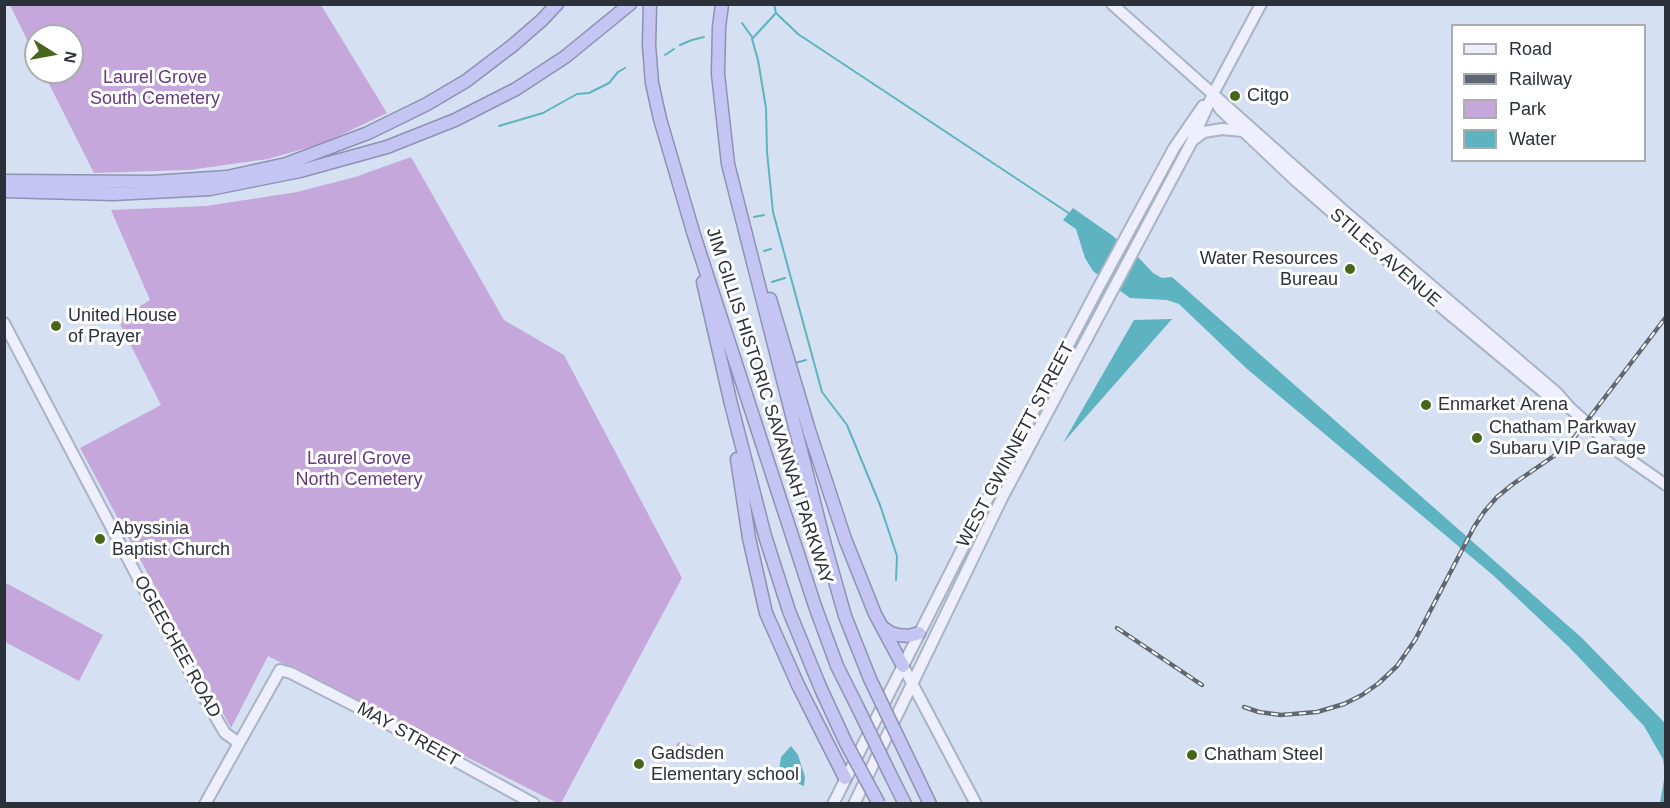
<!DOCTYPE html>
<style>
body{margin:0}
#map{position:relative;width:1670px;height:808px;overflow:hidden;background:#d5e1f3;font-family:Arial,sans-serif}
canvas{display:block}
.frame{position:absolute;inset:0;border:6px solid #2c3038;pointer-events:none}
.legend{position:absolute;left:1451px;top:24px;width:195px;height:138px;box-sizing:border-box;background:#fff;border:2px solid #abacaf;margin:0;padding:8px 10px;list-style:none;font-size:18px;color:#2c3038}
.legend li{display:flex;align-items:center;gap:12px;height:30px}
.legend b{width:30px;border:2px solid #abacaf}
.north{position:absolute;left:24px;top:24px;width:60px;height:60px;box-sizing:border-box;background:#fff;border:2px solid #abacaf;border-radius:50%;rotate:101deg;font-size:16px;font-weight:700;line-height:24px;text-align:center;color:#2c3038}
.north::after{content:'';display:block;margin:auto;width:21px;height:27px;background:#48661a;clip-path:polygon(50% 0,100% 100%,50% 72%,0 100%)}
</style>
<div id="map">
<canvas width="1670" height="808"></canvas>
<div class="frame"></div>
<ul class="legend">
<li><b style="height:8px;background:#eeeefc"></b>Road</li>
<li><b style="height:8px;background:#616772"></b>Railway</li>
<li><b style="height:16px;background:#c6a7db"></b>Park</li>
<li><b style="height:16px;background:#5db3bf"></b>Water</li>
</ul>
<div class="north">N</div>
</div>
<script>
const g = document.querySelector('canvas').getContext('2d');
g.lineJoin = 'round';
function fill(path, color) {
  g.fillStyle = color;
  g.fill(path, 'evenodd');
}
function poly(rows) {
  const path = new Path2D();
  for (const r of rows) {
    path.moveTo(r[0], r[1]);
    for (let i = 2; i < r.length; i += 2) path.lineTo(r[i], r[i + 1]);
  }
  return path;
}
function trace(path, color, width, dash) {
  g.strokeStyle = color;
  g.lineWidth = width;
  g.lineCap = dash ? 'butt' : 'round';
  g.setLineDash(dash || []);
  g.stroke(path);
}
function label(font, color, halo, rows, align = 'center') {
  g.font = font + ' Arial,sans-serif';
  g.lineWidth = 6;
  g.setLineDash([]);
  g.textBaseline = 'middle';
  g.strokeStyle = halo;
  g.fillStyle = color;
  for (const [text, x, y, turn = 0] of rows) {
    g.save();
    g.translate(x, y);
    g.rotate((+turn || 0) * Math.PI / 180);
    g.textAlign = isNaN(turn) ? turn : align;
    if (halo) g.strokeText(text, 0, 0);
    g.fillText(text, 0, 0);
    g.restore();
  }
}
fill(poly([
 [10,5,321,5,387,113,324,143,268,159,189,170,94,173,43,72,72,72,72,36,36,36,36,58],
 [411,157,504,320,564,355,682,578,561,803,557,803,268,656,231,728,80,448,161,405,118,320,150,300,111,210,206,206,297,192,355,177],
 [4,582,103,635,79,681,5,642],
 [678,742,685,746,687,743,695,747,696,749,693,756,690,755,688,758,674,750]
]), '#c6a7db');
fill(poly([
 [1073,208,1113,236,1140,259,1153,273,1162,278,1172,277,1582,638,1665,723,1665,803,1660,803,1665,774,1663,759,1644,726,1569,647,1494,576,1246,368,1179,304,1167,300,1130,298,1093,271,1085,258,1076,229,1063,220],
 [1172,319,1063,443,1134,320],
 [791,746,798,755,805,777,804,786,783,777,779,771,781,757]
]), '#5db3bf');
trace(poly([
 [774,4,776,13,798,34,1070,214],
 [776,13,752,39,758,60,766,108,767,152,773,212,822,392,847,425,880,505,897,556,896,580],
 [742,23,752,37],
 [680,45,692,40,704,37],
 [665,55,674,49],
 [499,126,543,113,577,94,589,93,609,83,618,72,625,68],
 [754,217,764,215],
 [764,251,771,249],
 [772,282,785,278],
 [795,363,806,360]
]), '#5db3bf', 2);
const secondary = poly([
 [1112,4,1344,211,1557,393,1570,408,1620,453,1666,485],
 [1214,98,1220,109,1296,181,1447,312,1552,399,1564,405],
 [1193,140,1204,132,1222,129,1243,131],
 [4,323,138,578,199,689,225,733,239,743],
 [903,666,976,804],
 [205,804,280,670,291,673,361,709,534,804],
 [833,804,991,492,1096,292,1174,148,1203,106],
 [854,804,1002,498,1191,143,1213,94,1261,4]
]);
const highway = poly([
 [650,4,649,45,652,83,660,119,694,235,815,606,837,666,857,706],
 [722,4,719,27,718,74,728,164,826,549,845,616,870,679],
 [4,181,152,182,227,177,286,164,368,133,427,104,466,81,512,46,542,20,557,4],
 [4,191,113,194,210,189,300,171,387,147,455,120,516,89,565,57,630,4],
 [703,282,731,404,765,536,789,611,821,689],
 [770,299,809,430,845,539,875,614,903,666],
 [737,459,749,538,766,613,798,685,845,778],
 [882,627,891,633,898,635,909,636,919,633],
 [907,756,930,804],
 [892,778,905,804]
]);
trace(secondary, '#a8b4c6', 14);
trace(highway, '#8f91b2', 15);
trace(secondary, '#eeeefc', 10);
trace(highway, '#c5c5f4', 12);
const rail = poly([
 [1117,628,1202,685],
 [1244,707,1259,712,1281,715,1317,712,1344,704,1362,695,1379,683,1397,666,1415,640,1474,527,1484,512,1497,497,1513,484,1567,447,1666,317]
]);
trace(rail, '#616772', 4.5);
trace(rail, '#fff', 2, [7]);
const highwayBridge = poly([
 [870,679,907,756],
 [821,689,846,743,879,804],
 [857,706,892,778]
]);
trace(highwayBridge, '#8f91b2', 15, []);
trace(highwayBridge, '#c5c5f4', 12);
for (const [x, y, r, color] of [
 [1235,96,6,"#48661a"],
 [1350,269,6,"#48661a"],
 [56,326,6,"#48661a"],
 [1426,405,6,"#48661a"],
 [1477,438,6,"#48661a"],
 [100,539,6,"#48661a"],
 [1192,755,6,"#48661a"],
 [639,764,6,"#48661a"]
]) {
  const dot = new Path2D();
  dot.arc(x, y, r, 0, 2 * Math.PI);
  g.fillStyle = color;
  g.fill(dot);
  trace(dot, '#fff', 2);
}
label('18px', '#643a7d', '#fff', [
 ["Laurel Grove",155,78],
 ["South Cemetery",155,99],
 ["Laurel Grove",359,459],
 ["North Cemetery",359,480]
]);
label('18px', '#2c3038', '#fff', [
 ["Citgo",1247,96],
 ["Water Resources",1338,259,"right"],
 ["Bureau",1338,280,"right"],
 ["United House",68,316],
 ["of Prayer",68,337],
 ["Enmarket Arena",1438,405],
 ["Chatham Parkway",1489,428],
 ["Subaru VIP Garage",1489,449],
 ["Abyssinia",112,529],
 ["Baptist Church",112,550],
 ["Gadsden",651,754],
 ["Elementary school",651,775],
 ["Chatham Steel",1204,755]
], 'left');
label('18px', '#2c3038', '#fff', [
 ["STILES AVENUE",1385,258,41],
 ["JIM GILLIS HISTORIC SAVANNAH PARKWAY",769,406,72],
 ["WEST GWINNETT STREET",1016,445,-62],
 ["OGEECHEE ROAD",177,647,61],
 ["MAY STREET",408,735,29]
]);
</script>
